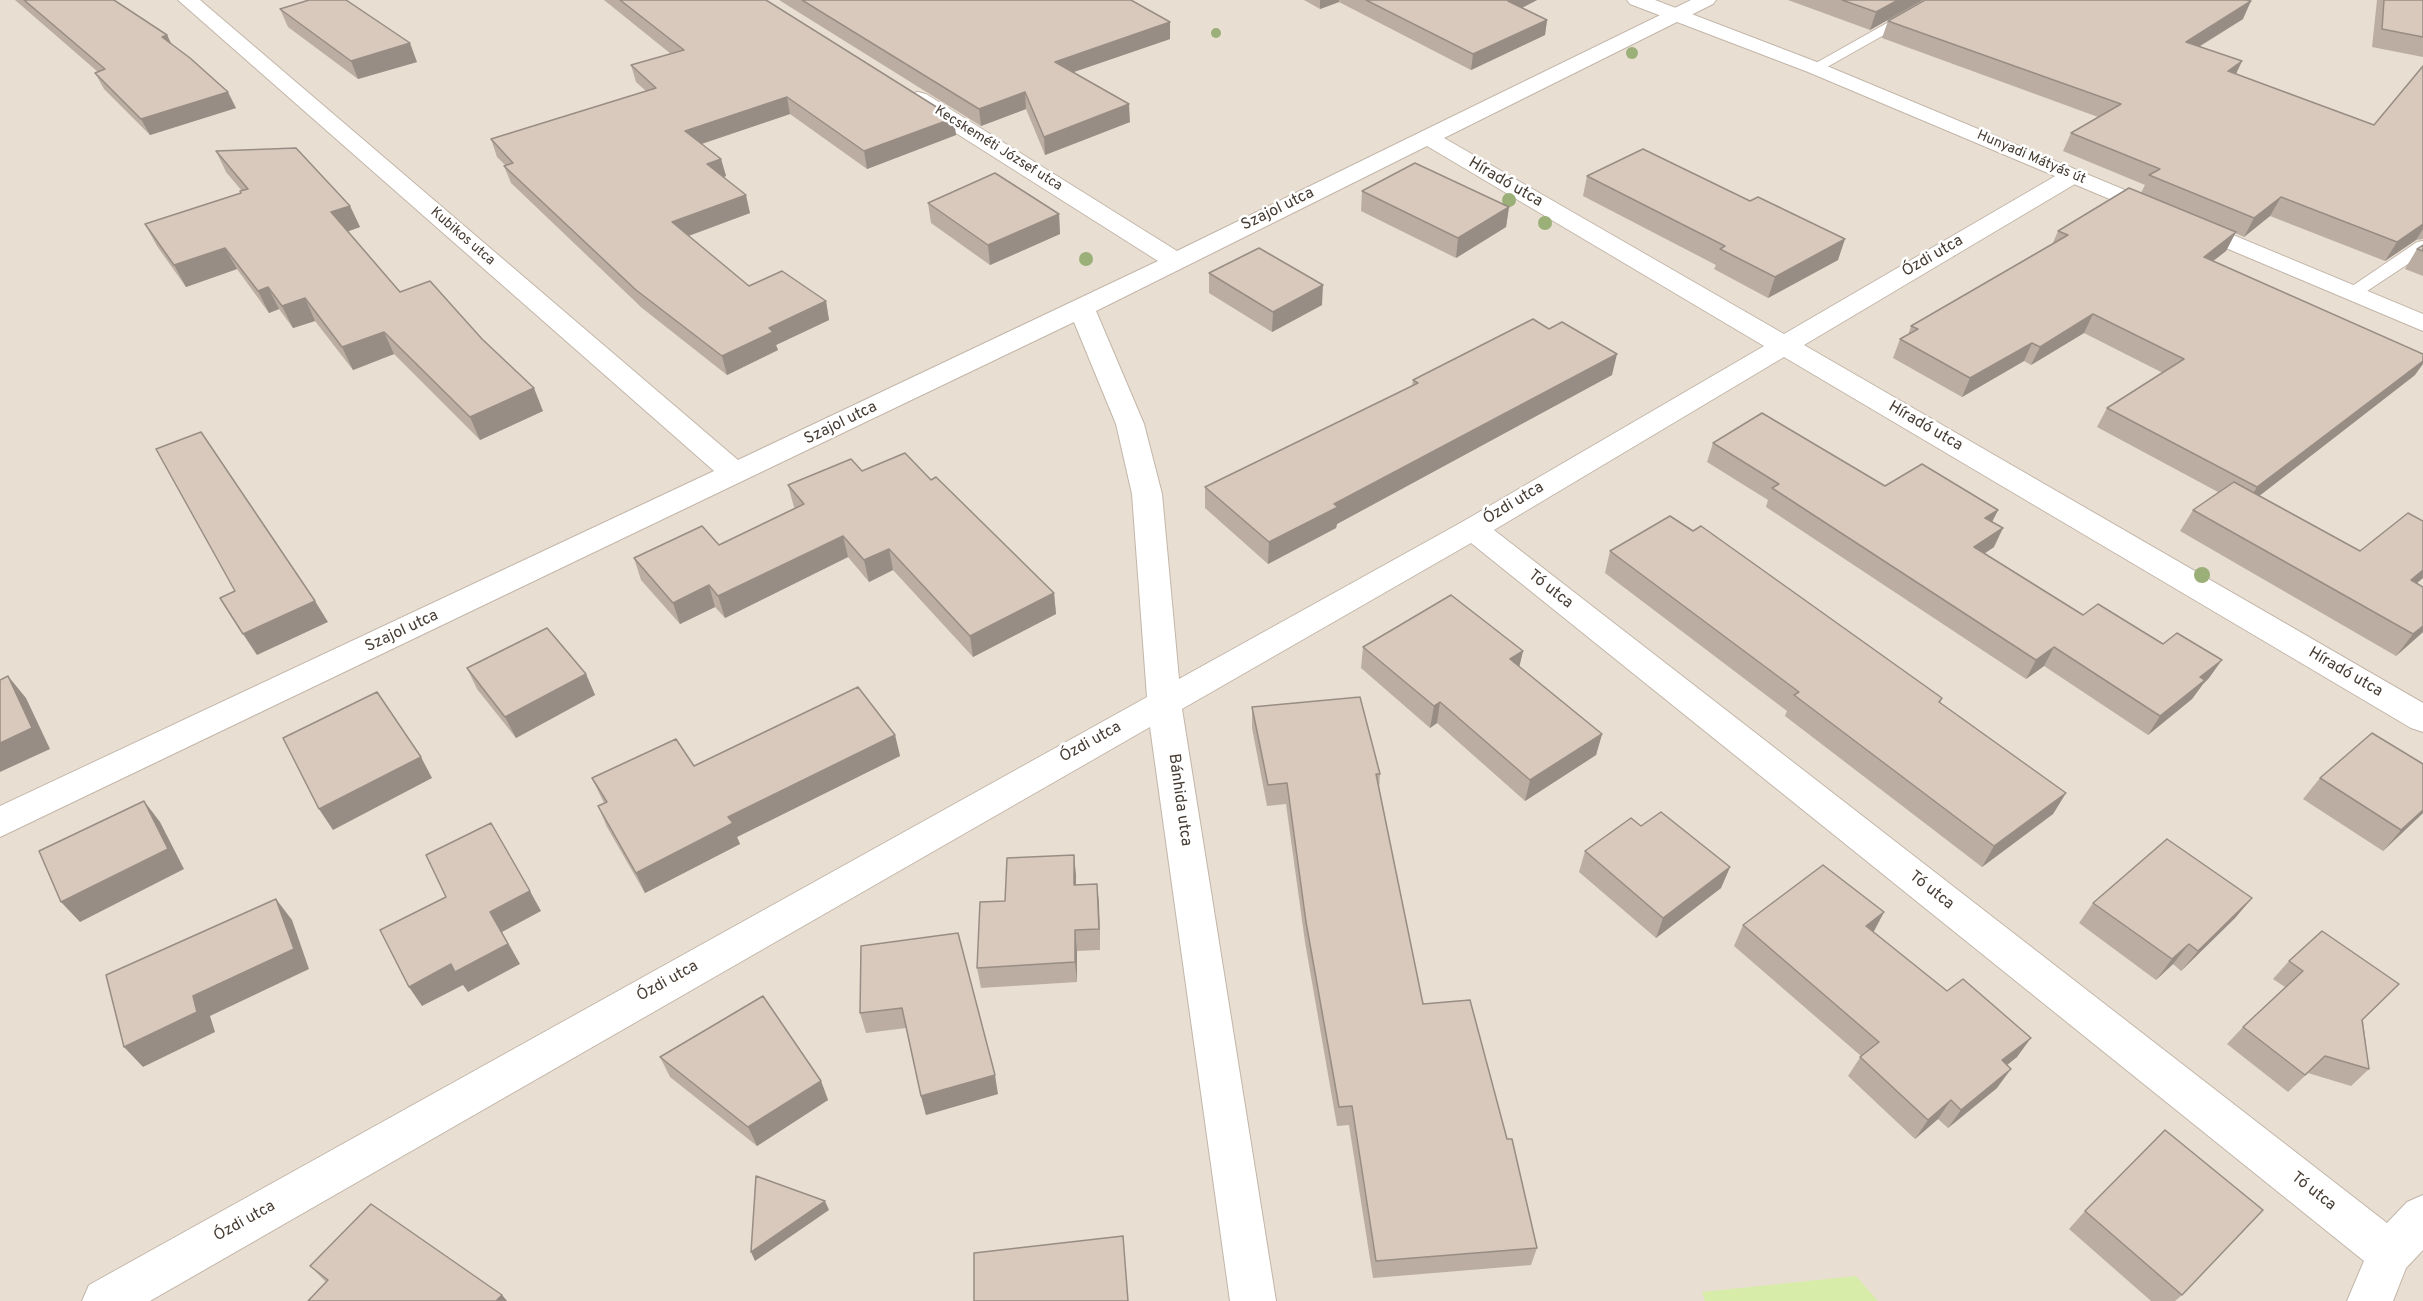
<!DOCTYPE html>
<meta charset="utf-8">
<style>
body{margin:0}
canvas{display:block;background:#f4ede4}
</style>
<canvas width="2423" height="1301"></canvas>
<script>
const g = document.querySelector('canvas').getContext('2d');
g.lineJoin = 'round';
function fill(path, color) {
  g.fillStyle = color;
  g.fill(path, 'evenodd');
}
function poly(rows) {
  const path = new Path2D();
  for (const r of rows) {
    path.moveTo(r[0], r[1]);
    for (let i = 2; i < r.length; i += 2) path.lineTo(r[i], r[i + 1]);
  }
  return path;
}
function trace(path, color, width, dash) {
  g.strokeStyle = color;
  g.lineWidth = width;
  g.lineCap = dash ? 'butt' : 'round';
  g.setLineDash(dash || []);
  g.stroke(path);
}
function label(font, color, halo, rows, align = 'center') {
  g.font = font + ' Overpass,sans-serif';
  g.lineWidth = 5;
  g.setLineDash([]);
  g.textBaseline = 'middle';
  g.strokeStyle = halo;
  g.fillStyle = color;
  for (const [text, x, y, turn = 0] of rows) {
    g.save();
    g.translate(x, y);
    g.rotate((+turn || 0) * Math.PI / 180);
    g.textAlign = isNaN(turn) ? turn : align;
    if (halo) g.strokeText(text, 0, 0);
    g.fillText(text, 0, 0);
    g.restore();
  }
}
fill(poly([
 [0,0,2423,0,2423,1301,0,1301]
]), '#e8ded2');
fill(poly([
 [1856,1276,1878,1301,1705,1301,1702,1292]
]), '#d8eca9');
const service = poly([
 [1928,0,1946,0,1820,71,1810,71,1807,68,1928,0],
 [2423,241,2423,254,2358,297,2351,299,2344,297,2342,293,2417,242,2423,241]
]);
const minor = poly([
 [178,0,200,0,738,460,1158,261,910,104,907,99,910,94,918,92,926,94,1177,251,1691,0,1716,0,1713,4,1444,138,1784,334,2064,171,2072,169,2080,171,2084,176,2080,181,1804,345,2423,703,2423,732,2411,728,1784,357,1494,530,2387,1223,2407,1202,2423,1195,2423,1250,2406,1268,2393,1301,2347,1301,2364,1261,1471,543,1182,709,1276,1301,1230,1301,1150,727,150,1301,82,1301,89,1285,1147,697,1132,494,1116,424,1074,322,0,837,0,806,714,471,178,0],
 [1427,146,1764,346,1462,522,1179,679,1162,494,1144,424,1096,311,1427,146]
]);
const tertiary = poly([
 [1627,0,1655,0,1822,64,2423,314,2423,331,1808,72,1630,4,1627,0]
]);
trace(service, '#c3b6a9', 2);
trace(minor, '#c3b6a9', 2);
trace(tertiary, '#c3b6a9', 2);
fill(service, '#fff');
fill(minor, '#fff');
fill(tertiary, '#fff');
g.fillStyle = '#9baf79';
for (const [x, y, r] of [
 [1216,33,5],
 [1632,53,6],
 [1509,200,7],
 [1545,223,7],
 [1086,259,7],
 [2202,575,8]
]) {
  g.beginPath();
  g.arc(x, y, r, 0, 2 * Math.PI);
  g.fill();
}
fill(poly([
 [15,0,114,0,167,35,171,44,236,108,150,135,104,89,95,73,98,72],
 [604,0,766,0,956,135,867,169,790,114,702,144,721,159,726,176,724,177,750,213,689,236,749,286,826,301,829,320,776,345,778,350,727,375,642,308,511,183,504,166,505,165,497,157,491,139,646,91,636,82,631,65,671,54],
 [779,0,1131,0,1170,39,1074,72,1130,122,1045,155,1026,109,981,126],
 [1304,0,1537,0,1522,8,1547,20,1545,35,1471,70,1339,2,1320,9],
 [1788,0,1923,0,1870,30],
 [2377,0,2423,0,2423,57,2372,47],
 [280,9,417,62,358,79,288,27],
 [2243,19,2199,47,2242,61,2236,74,2374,125,2423,66,2423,239,2416,240,2385,261,2270,216,2244,237,2235,233,2226,251,2213,261,2415,375,2259,496,2423,587,2423,632,2396,656,2180,531,2193,510,2218,492,2097,427,2107,408,2163,373,2084,333,2031,365,2024,361,1962,397,1893,358,1900,339,1908,335,1911,326,2052,245,2058,231,2141,193,2145,185,2063,151,2071,133,2098,117,1882,38,1888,21],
 [216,151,350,206,360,227,348,231,400,292,543,411,480,440,394,354,353,370,315,321,293,328,279,309,269,313,237,269,186,287,157,246,145,224,241,193,242,191,226,172],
 [1587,176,1838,260,1768,298,1714,269,1716,265,1583,196],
 [1362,191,1509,207,1506,227,1456,258,1361,211],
 [928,203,1059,214,1060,234,990,265,931,223],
 [2423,245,2423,276,2405,269,2417,249],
 [1209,273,1322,305,1272,332,1209,293],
 [1612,375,1337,524,1336,528,1268,564,1205,508,1205,487,1412,386,1413,380],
 [1713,443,1885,486,1998,510,1992,522,1994,547,1984,554,2083,615,2209,678,2203,684,2192,699,2148,735,2044,666,2026,679,1766,507,1768,500,1707,462],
 [862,471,931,480,1054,593,1056,614,973,657,893,570,869,582,848,557,725,618,715,607,680,624,641,580,634,558,719,545,795,508,794,507,788,485],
 [1610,551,1942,698,1940,703,2066,793,2053,814,1982,867,1785,716,1787,711,1605,573],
 [1363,647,1523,651,1519,667,1602,734,1596,755,1525,801,1437,723,1430,728,1361,668],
 [467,668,586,674,595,695,516,738,477,689],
 [1252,707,1380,774,1379,789,1423,1004,1507,1139,1537,1248,1531,1265,1373,1278,1349,1125,1337,1126,1305,942,1286,804,1267,806,1252,728],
 [895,735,900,756,737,837,740,844,645,893,607,827,598,806,604,803,592,778,694,766],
 [2320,778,2423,813,2383,851,2303,799],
 [1585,851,1730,867,1721,888,1656,938,1579,872],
 [1074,855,1076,885,1097,884,1099,905,1100,950,1077,951,1077,982,981,988,977,968,1005,901],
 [2252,898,2235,918,2181,971,2173,964,2156,980,2079,923,2093,903],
 [1884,912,1873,932,2017,1057,2007,1065,1997,1088,1948,1128,1938,1119,1915,1139,1848,1076,1861,1056,1734,946,1743,925],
 [2322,931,2363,1020,2369,1069,2351,1086,2308,1073,2288,1092,2227,1044,2243,1027,2285,987,2273,979,2289,961],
 [861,946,998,1094,926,1115,921,1096,906,1028,866,1033,860,1013],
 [660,1057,821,1081,828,1100,757,1146,670,1077],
 [2085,1211,2182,1295,2175,1301,2151,1301,2069,1229],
 [310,1266,502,1295,507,1301,308,1301,326,1282]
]), '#bbada2');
fill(poly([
 [1320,0,1339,0,1339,2,1320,9],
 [1510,0,1537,0,1506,16,1508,1],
 [1898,0,1923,0,1870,30,1876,12],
 [2251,1,2243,19,2177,60,2186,42],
 [1547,20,1545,35,1471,70,1473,54],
 [1170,22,1170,39,1056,78,1055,62],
 [167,35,175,51,162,37],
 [410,43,417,62,358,79,351,61],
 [2242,61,2233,80,2228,71],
 [228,92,236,108,150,135,141,119],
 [1025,92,1026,109,981,126,979,109],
 [787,97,790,114,689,148,685,131],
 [1129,104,1130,122,1045,155,1044,137],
 [954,118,956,135,867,169,864,151],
 [721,159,726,176,712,182,707,164],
 [746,195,750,213,677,240,672,222],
 [2281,197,2270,216,2244,237,2254,218],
 [350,206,360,227,341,234,331,212],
 [1509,207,1506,227,1456,258,1458,238],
 [1059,214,1060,234,990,265,988,245],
 [2423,224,2423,229,2416,240,2385,261,2397,242],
 [2236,232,2226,251,2194,276,2204,257],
 [1845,239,1838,260,1768,298,1775,277],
 [225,248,237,269,186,287,174,265],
 [1323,285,1322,305,1272,332,1273,312],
 [268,287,279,309,269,313,258,291],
 [305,298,315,321,293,328,282,306],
 [826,301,829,320,776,345,778,350,727,375,722,356,769,328],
 [2093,314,2084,333,2031,365,2040,347],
 [384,332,394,354,353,370,342,347],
 [2032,343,2024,361,1962,397,1970,378],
 [1617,354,1612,375,1337,524,1336,528,1268,564,1269,542,1334,504],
 [2423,361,2423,364,2415,375,2245,507,2257,487],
 [534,388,543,411,480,440,470,417],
 [1998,510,1989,528,1985,518],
 [2003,528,1994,547,1965,566,1974,547],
 [843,536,848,557,725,618,718,596],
 [889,549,893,570,869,582,864,560],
 [2423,570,2423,578,2395,602,2411,580],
 [709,585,715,607,680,624,673,603],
 [1054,593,1056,614,973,657,970,636],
 [315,601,328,622,257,655,243,634],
 [2423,626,2423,632,2396,656,2413,634],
 [2054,647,2044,666,2026,679,2036,660],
 [1523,651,1518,672,1510,659],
 [2222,660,2209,678,2203,684,2192,699,2148,735,2160,716,2200,677],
 [586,674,595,695,516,738,505,717],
 [8,676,26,698,50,749,0,772,0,743],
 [1440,702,1437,723,1430,728,1434,706],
 [1602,734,1596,755,1525,801,1530,780],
 [895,735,900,756,737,837,740,844,645,893,636,873,728,817],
 [421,757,432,778,333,830,319,809],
 [2066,793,2053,814,1982,867,1994,846],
 [144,801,160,822,184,869,80,922,61,902],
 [2423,810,2423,813,2383,851,2401,830],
 [1074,855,1076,875,1076,906,1074,885],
 [1730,867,1721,888,1656,938,1663,918],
 [1097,884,1099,905,1100,950,1099,929],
 [530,891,541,911,502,932,520,964,468,992,463,985,422,1006,409,987,451,964,490,912],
 [2252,898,2235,918,2181,971,2198,951],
 [276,899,292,920,309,969,210,1016,215,1032,143,1067,124,1047,193,996],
 [1884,912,1873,933,1866,926],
 [1075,930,1077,951,1077,982,1075,962],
 [2189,944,2173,964,2156,980,2172,959],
 [2031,1038,2017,1057,1988,1080,2002,1060],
 [2011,1069,1997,1088,1948,1128,1961,1110],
 [995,1075,998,1094,926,1115,921,1096],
 [821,1081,828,1100,757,1146,748,1127],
 [1951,1100,1938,1119,1915,1139,1928,1120],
 [825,1201,829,1210,755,1261,751,1252],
 [502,1295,507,1301,496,1301]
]), '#988d84');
const building = poly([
 [24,0,114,0,167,35,162,37,190,58,228,92,141,119,95,73,105,69,24,0],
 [309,0,346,0,410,43,351,61,280,9,309,0],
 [620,0,766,0,954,118,864,151,787,97,685,131,721,159,707,164,746,195,672,222,749,286,782,271,826,301,769,328,773,332,722,356,636,290,504,166,513,163,491,139,656,88,631,65,684,50,620,0],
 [802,0,1131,0,1170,22,1055,62,1129,104,1044,137,1025,92,979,109,802,0],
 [1366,0,1510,0,1508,1,1547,20,1473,54,1366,0],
 [1842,0,1898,0,1876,12,1842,0],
 [1925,0,2246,0,2251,1,2186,42,2242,61,2228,71,2374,125,2423,66,2423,224,2397,242,2281,197,2254,218,2149,175,2160,169,2071,133,2121,104,1888,21,1925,0],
 [2384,0,2423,0,2423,37,2382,29,2384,0],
 [296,148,350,206,331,212,400,292,430,281,482,339,534,388,470,417,384,332,342,347,305,298,282,306,268,287,258,291,225,248,174,265,145,224,241,193,240,191,248,189,216,151,296,148],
 [1643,149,1750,201,1758,197,1845,239,1775,277,1720,249,1725,246,1587,176,1643,149],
 [1415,163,1509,207,1458,238,1362,191,1415,163],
 [995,173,1059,214,988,245,928,203,995,173],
 [2129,188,2236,232,2204,257,2423,354,2423,361,2257,487,2107,408,2184,359,2093,314,2040,347,2032,343,1970,378,1900,339,1918,329,1911,326,2068,235,2058,231,2129,188],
 [2423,245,2423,251,2417,249,2423,245],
 [1259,248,1323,285,1273,312,1209,273,1259,248],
 [1533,319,1549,329,1562,322,1617,354,1334,504,1338,507,1269,542,1205,487,1418,383,1413,380,1533,319],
 [1762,413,1885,486,1922,464,1998,510,1985,518,2003,528,1974,547,2083,615,2098,604,2163,644,2177,633,2222,660,2200,677,2205,680,2160,716,2054,647,2036,660,1772,488,1779,484,1713,443,1762,413],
 [201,432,315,601,243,634,220,598,235,591,156,449,201,432],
 [905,453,931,480,936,477,1054,593,970,636,889,549,864,560,843,536,718,596,709,585,673,603,634,558,702,526,719,545,804,504,788,485,851,459,862,471,905,453],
 [2234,482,2360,551,2408,513,2423,521,2423,570,2411,580,2423,587,2423,626,2413,634,2193,510,2234,482],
 [1670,516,1693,531,1701,526,1942,698,1939,702,2066,793,1994,846,1794,695,1799,692,1610,551,1670,516],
 [1451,595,1523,651,1510,659,1602,734,1530,780,1440,702,1434,706,1363,647,1451,595],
 [547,628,586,674,505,717,467,668,547,628],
 [8,676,32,728,0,743,0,680,8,676],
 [858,687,895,735,728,817,733,823,636,873,598,806,607,802,592,778,676,739,694,766,858,687],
 [377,692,421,757,319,809,283,738,377,692],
 [1360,697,1380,774,1376,774,1423,1004,1470,1000,1507,1139,1512,1139,1537,1248,1376,1261,1352,1106,1339,1107,1306,922,1287,783,1268,785,1252,707,1360,697],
 [2372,733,2423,764,2423,810,2401,830,2320,778,2372,733],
 [144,801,168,849,61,902,39,851,144,801],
 [1661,812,1730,867,1663,918,1585,851,1631,818,1641,826,1661,812],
 [491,823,530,891,490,912,508,944,455,972,451,964,409,987,380,930,446,897,426,855,491,823],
 [2167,839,2252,898,2198,951,2189,944,2172,959,2093,903,2167,839],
 [1074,855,1074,885,1097,884,1099,929,1075,930,1075,962,977,968,980,902,1005,901,1007,858,1074,855],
 [1823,865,1884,912,1866,926,1947,991,1963,979,2031,1038,2002,1060,2011,1069,1961,1110,1951,1100,1928,1120,1860,1057,1879,1042,1743,925,1823,865],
 [276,899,294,949,193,996,197,1012,124,1047,106,975,276,899],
 [2322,931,2399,984,2362,1020,2369,1069,2325,1056,2305,1075,2243,1027,2303,971,2289,961,2322,931],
 [958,933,995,1075,921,1096,902,1008,860,1013,861,946,958,933],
 [763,996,821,1081,748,1127,660,1057,763,996],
 [2165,1130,2263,1210,2182,1295,2085,1211,2165,1130],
 [756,1176,825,1201,751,1252,756,1176],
 [371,1204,502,1295,496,1301,308,1301,328,1280,310,1266,371,1204],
 [1123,1236,1128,1301,974,1301,974,1253,1123,1236]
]);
fill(building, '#d9c9bc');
trace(building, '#988d84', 1.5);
label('14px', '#463c33', '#fff', [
 ["Kecskeméti József utca",998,149,32],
 ["Hunyadi Mátyás út",2031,158,23],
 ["Kubikos utca",462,237,41]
]);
label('16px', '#463c33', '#fff', [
 ["Híradó utca",1505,183,30],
 ["Szajol utca",1278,210,-26],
 ["Ózdi utca",1933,257,-30],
 ["Szajol utca",841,424,-26],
 ["Híradó utca",1925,427,30],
 ["Ózdi utca",1514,504,-31],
 ["Tó utca",1550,590,38],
 ["Szajol utca",402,632,-25],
 ["Híradó utca",2345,673,30],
 ["Ózdi utca",1091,743,-29],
 ["Bánhida utca",1179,800,82],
 ["Tó utca",1931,891,38],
 ["Ózdi utca",668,982,-29],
 ["Tó utca",2313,1192,38],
 ["Ózdi utca",245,1222,-29]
]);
</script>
